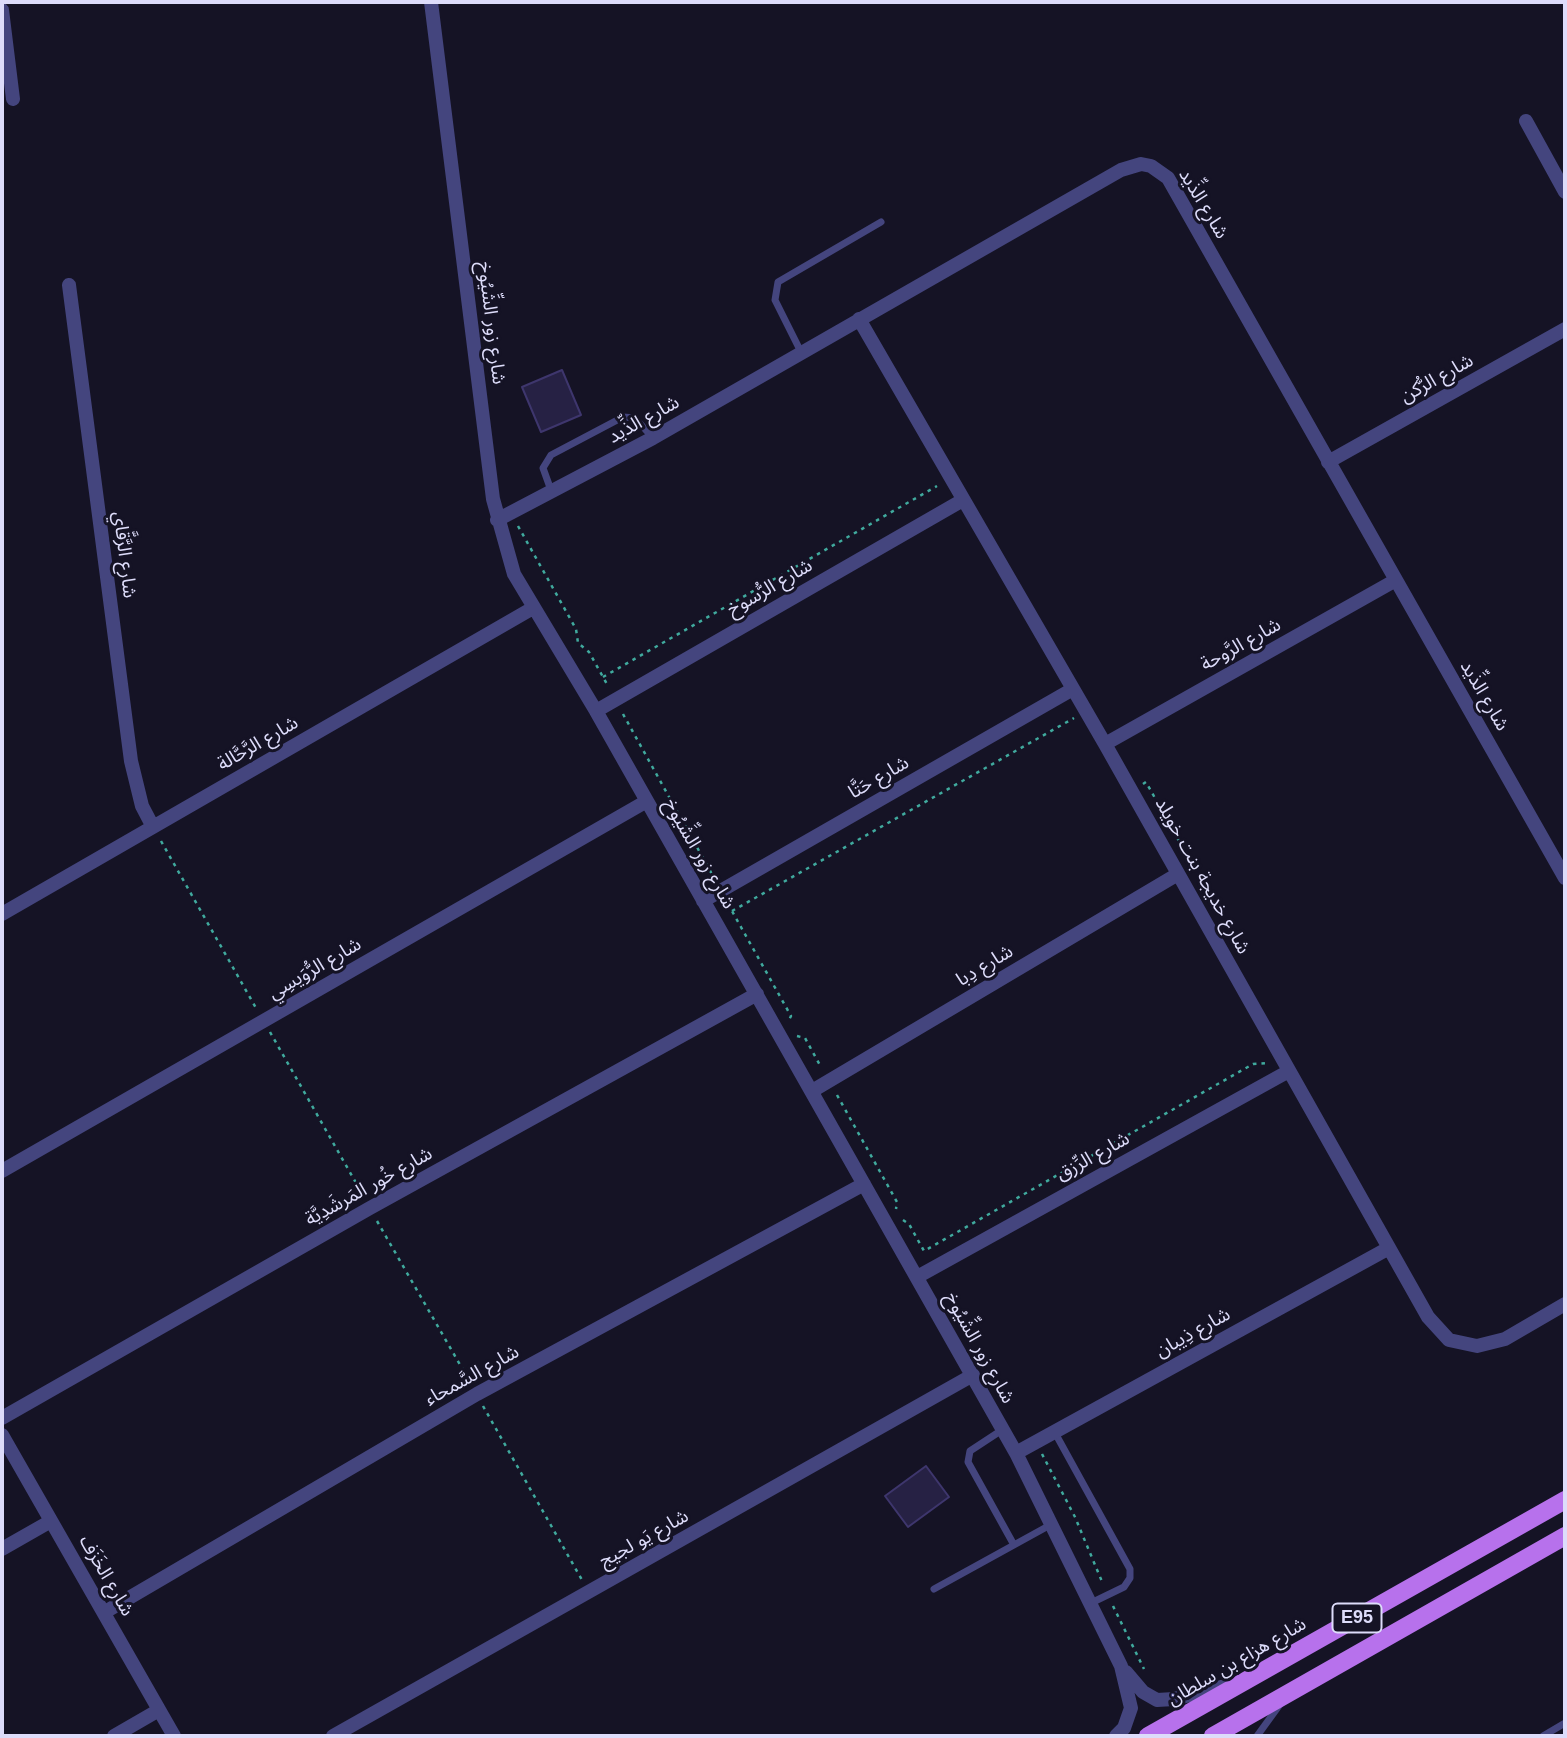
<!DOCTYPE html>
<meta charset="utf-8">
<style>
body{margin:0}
#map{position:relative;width:1567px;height:1738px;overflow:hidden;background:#151325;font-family:Helvetica,sans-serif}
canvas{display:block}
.frame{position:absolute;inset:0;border:4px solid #dddcfa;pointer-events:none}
</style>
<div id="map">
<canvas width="1567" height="1738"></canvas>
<div class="frame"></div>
</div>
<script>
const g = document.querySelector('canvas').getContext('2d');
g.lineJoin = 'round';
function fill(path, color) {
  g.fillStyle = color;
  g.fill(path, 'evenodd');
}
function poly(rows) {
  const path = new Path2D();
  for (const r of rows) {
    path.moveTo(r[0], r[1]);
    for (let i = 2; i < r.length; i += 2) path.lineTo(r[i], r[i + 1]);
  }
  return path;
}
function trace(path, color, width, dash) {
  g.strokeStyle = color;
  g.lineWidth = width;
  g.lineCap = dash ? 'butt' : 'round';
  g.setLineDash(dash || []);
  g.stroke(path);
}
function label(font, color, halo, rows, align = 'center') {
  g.font = font + ' Helvetica,"Noto Sans Arabic",sans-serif';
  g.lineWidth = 6;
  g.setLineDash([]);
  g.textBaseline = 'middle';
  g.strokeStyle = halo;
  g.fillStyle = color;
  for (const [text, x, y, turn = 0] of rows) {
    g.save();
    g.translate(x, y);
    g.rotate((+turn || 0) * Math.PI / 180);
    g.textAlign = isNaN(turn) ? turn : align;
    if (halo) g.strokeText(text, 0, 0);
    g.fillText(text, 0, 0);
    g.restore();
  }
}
const building = poly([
 [562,370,581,415,541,432,522,387,562,370],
 [926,1466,949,1497,908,1527,885,1496,926,1466]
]);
fill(building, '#262144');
trace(building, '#3e366d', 2);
trace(poly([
 [518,526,576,629,578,643,589,652,608,686],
 [603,677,937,486],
 [623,714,713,876],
 [1143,784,1146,782,1220,914],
 [161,841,256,1008],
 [728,904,791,1016,789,1020],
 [732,911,1074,718],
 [270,1032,364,1197],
 [797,1036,805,1038,821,1067],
 [837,1095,897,1202,896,1209],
 [903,1220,909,1224,924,1251,1253,1064,1267,1063],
 [377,1221,470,1382],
 [483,1406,582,1580],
 [1042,1454,1075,1517,1103,1584],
 [1113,1606,1144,1669]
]), '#40aa9e', 2.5, [3.5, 5]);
trace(poly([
 [801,352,775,300,778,282,881,222],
 [552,493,543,468,551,455,623,417,635,418,653,438],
 [1002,1430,970,1451,968,1462,1014,1545],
 [1054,1431,1130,1569,1130,1578,1124,1587,1091,1603],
 [934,1589,1052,1524],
 [1257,1736,1281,1703],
 [1543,1736,1565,1723]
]), '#44457e', 7);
trace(poly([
 [431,2,493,499,514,574,596,711,1016,1453,1121,1666,1131,1708,1124,1728,1116,1736],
 [2,10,13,99],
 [1526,121,1565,192],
 [69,285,131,761,142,806,153,827],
 [859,319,1105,744,1428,1317,1449,1340,1477,1346,1505,1339,1565,1304],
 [1328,462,1565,329],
 [497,520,653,438,1121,170,1141,164,1151,166,1168,178,1565,878],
 [596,711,963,500],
 [1105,744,1396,580],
 [703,901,1073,689],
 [2,914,533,608],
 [812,1091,1178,874],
 [2,1171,647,801],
 [917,1277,1289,1071],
 [2,1418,370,1208,757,994],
 [2,1435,174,1736],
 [1016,1453,1389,1248],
 [2,1549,51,1521],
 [105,1612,477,1394,864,1184],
 [1126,1672,1143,1692,1157,1700,1174,1699,1229,1685],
 [114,1736,159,1710],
 [333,1736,973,1375]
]), '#44457e', 14);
trace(poly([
 [1148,1736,1565,1500],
 [1213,1736,1565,1536]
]), '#b771ec', 18);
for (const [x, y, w] of [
 [1357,1618,49]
]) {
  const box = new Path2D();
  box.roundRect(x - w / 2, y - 14.5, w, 29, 5);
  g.fillStyle = '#151325';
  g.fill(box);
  trace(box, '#dddcfa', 2);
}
label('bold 18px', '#dddcfa', null, [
 ["E95",1357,1618]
]);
label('19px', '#dddcfa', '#151325', [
 ["شارع الذِّيد",1203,204,59],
 ["شارع زور الشِّيُوخ",491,323,83],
 ["شارع الرُّكن",1437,379,-29],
 ["شارع الذِّيد",644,420,-29],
 ["شارع الرَّقَّاي",124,555,83],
 ["شارع الرُّسوخ",770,588,-30],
 ["شارع الرَّوحة",1241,645,-29],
 ["شارع الذِّيد",1484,696,60],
 ["شارع الرَّحَّالة",258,744,-30],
 ["شارع حَتَّا",879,778,-30],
 ["شارع زور الشِّيُوخ",699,854,60],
 ["شارع خديجة بنت خويلد",1202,876,61],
 ["شارع دِبا",985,966,-31],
 ["شارع الرُّوَيسِي",315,969,-30],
 ["شارع الرِّزق",1093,1157,-29],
 ["شارع خُور المَرشَدِيَّة",369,1187,-29],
 ["شارع ذِيبان",1193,1333,-29],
 ["شارع زور الشِّيُوخ",979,1348,61],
 ["شارع السَّمحاء",472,1376,-29],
 ["شارع يَو لجيج",644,1539,-29],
 ["شارع الخَزَف",106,1576,60],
 ["شارع هزاع بن سلطان",1237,1662,-30]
]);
</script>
